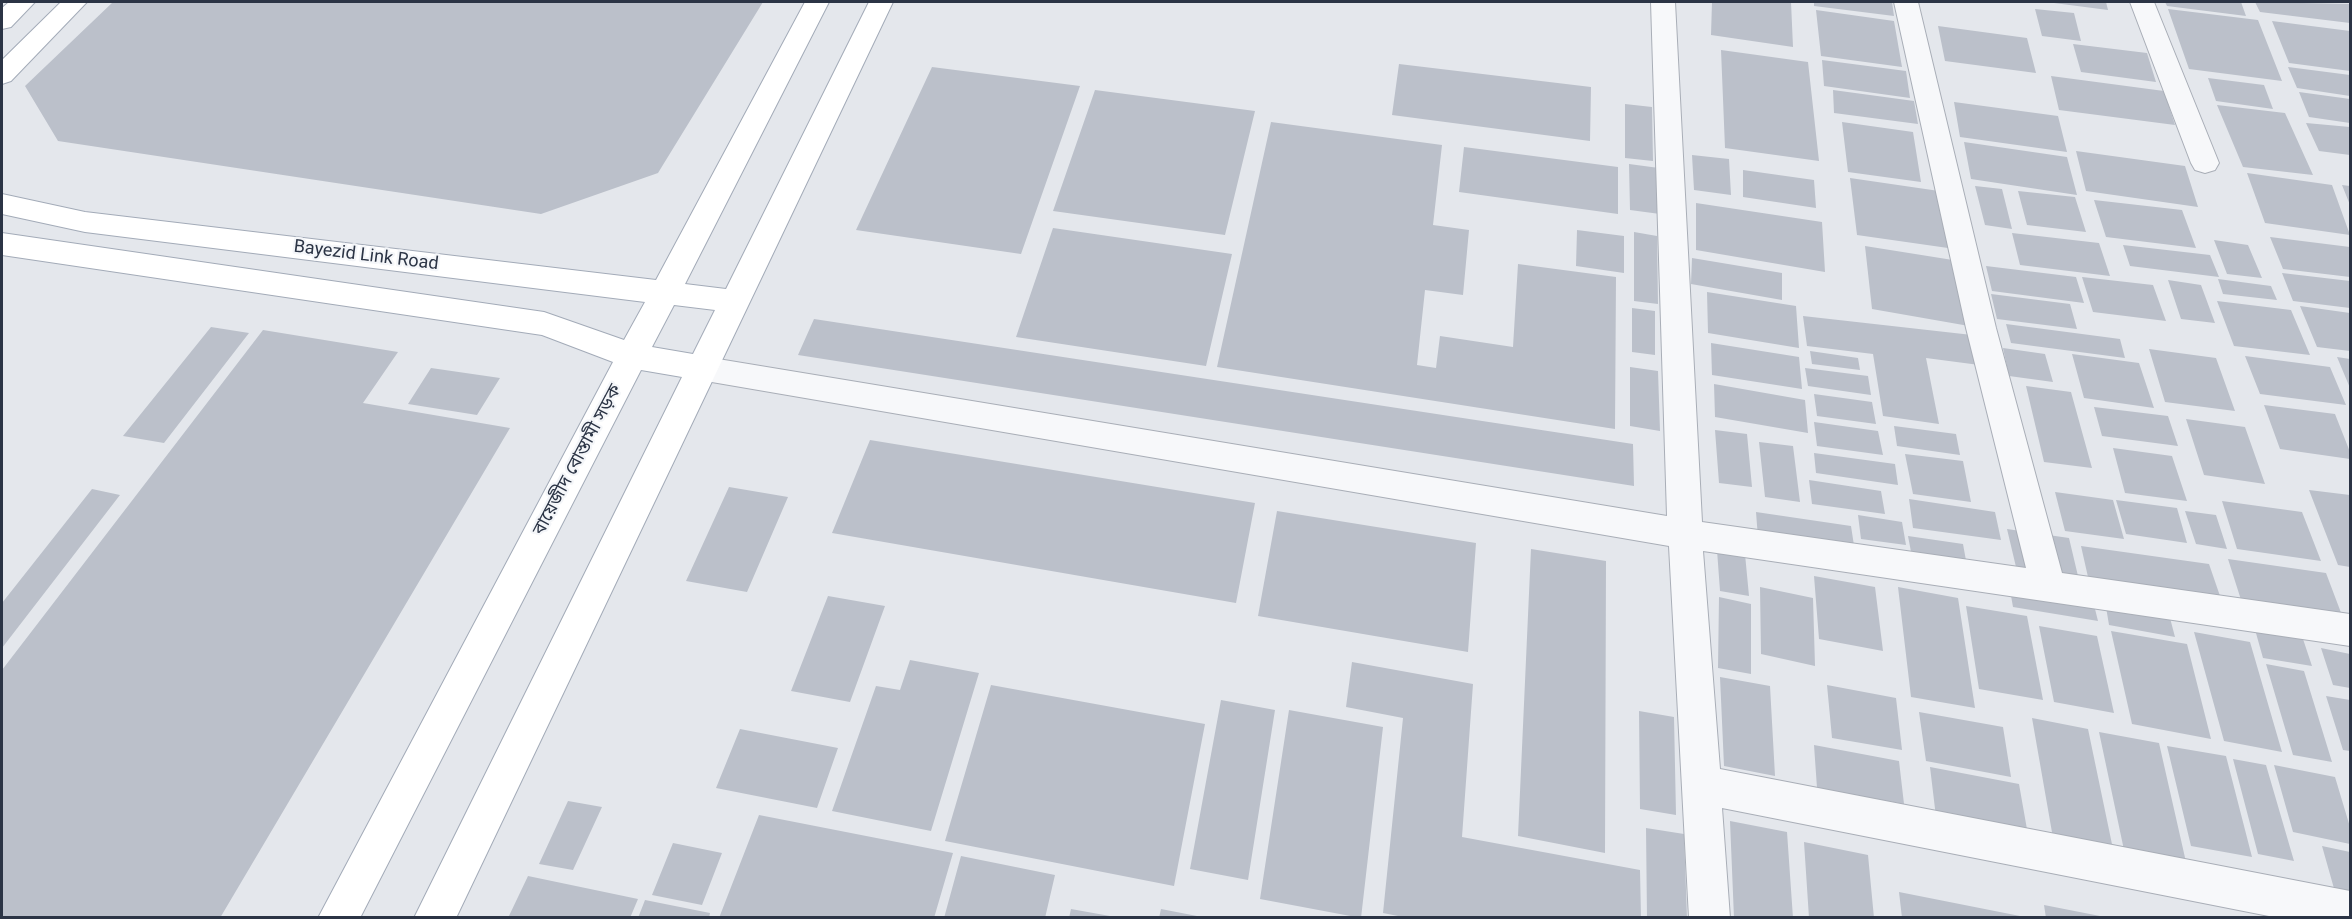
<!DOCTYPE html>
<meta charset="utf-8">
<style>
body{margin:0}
#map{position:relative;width:2352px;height:919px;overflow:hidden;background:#e4e7ec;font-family:Roboto,sans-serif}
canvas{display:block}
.frame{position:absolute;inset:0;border:3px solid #2b3445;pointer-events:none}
</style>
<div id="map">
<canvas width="2352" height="919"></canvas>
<div class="frame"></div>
</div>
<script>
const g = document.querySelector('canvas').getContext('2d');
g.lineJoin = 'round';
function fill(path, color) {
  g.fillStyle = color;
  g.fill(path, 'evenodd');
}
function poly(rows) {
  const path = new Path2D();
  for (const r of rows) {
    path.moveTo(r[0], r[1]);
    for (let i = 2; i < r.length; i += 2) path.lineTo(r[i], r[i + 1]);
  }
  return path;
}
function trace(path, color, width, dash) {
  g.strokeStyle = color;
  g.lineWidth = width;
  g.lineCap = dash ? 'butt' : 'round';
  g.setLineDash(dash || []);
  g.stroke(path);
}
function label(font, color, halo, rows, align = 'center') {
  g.font = font + ' Roboto,"Noto Sans Bengali",sans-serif';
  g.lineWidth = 4.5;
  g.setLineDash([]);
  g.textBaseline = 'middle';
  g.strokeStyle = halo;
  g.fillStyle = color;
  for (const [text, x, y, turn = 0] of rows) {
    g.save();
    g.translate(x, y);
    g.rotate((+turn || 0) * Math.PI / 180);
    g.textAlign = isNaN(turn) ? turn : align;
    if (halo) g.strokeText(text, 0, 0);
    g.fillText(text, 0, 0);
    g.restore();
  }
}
fill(poly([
 [113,2,763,2,658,173,541,214,58,141,25,86],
 [1712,2,1791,2,1793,47,1711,35],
 [1814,2,1892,2,1894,16,1814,6],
 [2054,2,2106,2,2108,10,2054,3],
 [2165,2,2241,2,2246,16,2167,6],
 [2255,2,2350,4,2350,23,2260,12],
 [2035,9,2074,13,2081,41,2042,36],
 [2168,9,2258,20,2282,81,2189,69],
 [1816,10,1894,21,1902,67,1821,56],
 [2272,21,2350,31,2350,71,2289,63],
 [1938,26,2027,38,2036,73,1945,61],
 [2073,44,2147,53,2156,82,2081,72],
 [1721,50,1808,62,1819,161,1725,148],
 [1822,60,1906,71,1910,98,1824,86],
 [1399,64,1591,87,1590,141,1392,115],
 [932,67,1080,86,1021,254,856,230],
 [2288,67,2350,75,2350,96,2297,88],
 [2051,76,2164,91,2175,125,2059,110],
 [2208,78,2264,85,2273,109,2216,101],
 [1095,90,1255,111,1225,235,1053,211],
 [1833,90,1914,101,1918,124,1834,113],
 [2299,92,2350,99,2350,123,2309,117],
 [1954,102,2058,116,2067,152,1960,137],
 [1625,104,1652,107,1653,161,1625,158],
 [2217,105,2285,113,2313,175,2243,167],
 [1271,122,1442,145,1433,225,1469,230,1463,295,1425,290,1417,365,1436,368,1440,336,1513,347,1518,264,1616,277,1615,429,1217,367],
 [1842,122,1913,132,1921,182,1848,172],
 [2306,123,2350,127,2350,155,2319,151],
 [1964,142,2067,157,2077,195,1971,179],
 [1464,147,1618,167,1618,214,1459,192],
 [2076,151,2185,166,2198,207,2086,191],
 [1692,155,1729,159,1731,195,1694,190],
 [1629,164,1659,168,1660,214,1630,210],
 [1743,170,1814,180,1816,208,1743,197],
 [2247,173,2332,185,2350,235,2265,223],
 [1850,178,1939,191,1948,248,1857,235],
 [2342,185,2350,186,2350,205],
 [1975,186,2002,189,2012,229,1985,225],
 [2018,191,2075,197,2086,232,2027,225],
 [2094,200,2182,210,2196,248,2106,237],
 [1696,203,1822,222,1825,272,1696,250],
 [1053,228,1232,254,1206,366,1016,337],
 [1577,230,1624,236,1624,273,1576,266],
 [1634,232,1657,236,1658,304,1634,301],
 [2012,233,2099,243,2110,276,2020,265],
 [2270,237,2350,247,2350,277,2283,269],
 [2214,240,2248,245,2262,278,2227,274],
 [2123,245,2210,255,2219,277,2130,266],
 [1865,246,1959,261,1969,326,1872,309],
 [1692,258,1782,273,1782,300,1691,284],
 [1986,266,2076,277,2084,303,1992,291],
 [2282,273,2350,281,2350,308,2293,301],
 [2082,277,2153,285,2166,321,2093,312],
 [2218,279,2271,286,2277,300,2223,294],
 [2168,280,2201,285,2215,323,2181,319],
 [1707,292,1796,306,1799,348,1708,333],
 [1991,294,2070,304,2077,329,1997,319],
 [2217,301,2291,310,2310,355,2234,346],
 [2300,306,2350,313,2350,351,2317,347],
 [1632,308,1655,311,1655,355,1632,352],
 [1803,316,1981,336,1987,366,1926,358,1939,424,1883,416,1873,354,1807,346],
 [814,319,1633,444,1634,486,798,355],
 [2006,324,2120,339,2125,358,2011,343],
 [211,327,249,333,164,443,123,436],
 [263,330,398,352,363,403,510,428,220,918,2,918,2,670],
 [1711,343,1799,357,1802,389,1712,375],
 [2003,348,2045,354,2053,382,2009,376],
 [2149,349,2216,358,2235,411,2165,402],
 [1810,351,1858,358,1860,370,1812,364],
 [2072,354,2139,363,2154,408,2084,398],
 [2245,356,2330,367,2346,405,2260,394],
 [2337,357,2350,359,2350,388],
 [1630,367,1658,371,1660,431,1630,426],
 [431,368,500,378,477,415,408,404],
 [1805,368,1868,376,1871,395,1808,386],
 [1714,384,1805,400,1808,433,1715,417],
 [2026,386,2071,392,2092,468,2044,462],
 [1814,394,1872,402,1876,424,1817,416],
 [2264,405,2335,414,2350,452,2350,459,2280,449],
 [2094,407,2168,416,2178,446,2102,436],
 [2186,419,2245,427,2265,484,2204,475],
 [1814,422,1878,431,1883,455,1817,446],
 [1894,426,1956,434,1960,455,1897,446],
 [1715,430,1747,434,1752,487,1719,483],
 [870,440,1255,503,1236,603,832,533],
 [1759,442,1793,446,1800,502,1765,497],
 [2113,448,2172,456,2187,501,2125,493],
 [1814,453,1895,464,1898,485,1816,473],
 [1905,454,1963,461,1971,502,1913,494],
 [1809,480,1881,491,1885,514,1812,504],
 [729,487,788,497,747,592,686,581],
 [92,489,120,495,2,648,2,603],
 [2309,490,2350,495,2350,567,2338,565],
 [2055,492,2113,500,2124,539,2065,531],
 [1909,499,1995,512,2001,540,1913,528],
 [2116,500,2177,508,2187,543,2126,534],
 [2222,501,2302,512,2321,561,2237,549],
 [1277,511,1476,543,1468,652,1258,616],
 [2185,511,2216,515,2227,549,2196,544],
 [1756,512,1851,526,1855,552,1758,538],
 [1858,515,1902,522,1906,545,1861,539],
 [2007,529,2069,538,2078,576,2016,567],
 [1908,536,1963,544,1967,566,1912,557],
 [2081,546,2209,564,2220,596,2088,577],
 [1531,549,1606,561,1605,853,1518,836],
 [1717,550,1745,554,1749,596,1720,591],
 [2228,559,2326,573,2343,618,2242,603],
 [1814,576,1875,587,1883,651,1819,639],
 [1760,587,1813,598,1815,666,1761,654],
 [1898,587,1958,598,1975,708,1911,697],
 [2010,590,2094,605,2098,621,2013,607],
 [828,596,885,606,850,702,791,691],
 [1719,597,1751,604,1751,674,1718,668],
 [1966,606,2027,616,2043,700,1979,689],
 [2106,607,2170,618,2175,637,2109,625],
 [2039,626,2097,636,2114,713,2054,702],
 [2254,626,2301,633,2312,666,2263,658],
 [2111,631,2187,644,2211,739,2132,724],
 [2194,632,2250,642,2282,752,2224,741],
 [2321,648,2350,654,2350,688,2333,685],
 [910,660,979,673,931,831,832,811,876,686,900,690],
 [1352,662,1473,684,1462,837,1640,870,1641,918,1408,918,1383,913,1403,718,1346,707],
 [2266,664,2304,671,2332,762,2293,755],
 [1720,677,1770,686,1775,776,1724,766],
 [991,685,1205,724,1174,886,945,841],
 [1827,685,1896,698,1902,750,1832,738],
 [2326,696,2350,700,2350,751,2343,750],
 [1221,700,1275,710,1248,880,1190,869],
 [1289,710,1383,727,1361,918,1260,899],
 [1639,711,1674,717,1676,815,1640,809],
 [1919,712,2003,727,2011,777,1926,761],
 [2032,718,2088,729,2113,849,2053,838],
 [740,729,838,748,817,808,716,788],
 [2099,732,2159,743,2186,862,2124,850],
 [1814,745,1899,761,1904,804,1817,788],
 [2167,746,2226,756,2252,857,2191,846],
 [2233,759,2266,765,2294,861,2258,854],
 [2274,765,2335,777,2350,827,2350,844,2293,832],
 [1930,767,2019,784,2028,835,1936,817],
 [568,801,602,807,573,870,539,864],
 [759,815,953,853,934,918,719,918],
 [1730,821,1787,832,1793,918,1734,918],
 [1646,828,1684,834,1687,918,1647,918],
 [1804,842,1868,855,1874,918,1809,918],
 [673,843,722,853,702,905,652,895],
 [2322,846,2350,852,2350,895,2335,892],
 [961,856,1055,875,1045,918,944,918],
 [528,876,638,899,630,918,508,918],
 [1899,892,2020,916,2020,918,1902,918],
 [645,900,710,913,709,918,638,918],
 [2044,905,2100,916,2100,918,2046,918],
 [1071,909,1110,916,1110,918,1069,918],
 [1161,909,1197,916,1197,918,1159,918]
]), '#bbc0ca');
const street = poly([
 [1651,2,1675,2,1702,522,2026,568,1966,328,1894,2,1918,2,1996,328,2062,573,2350,614,2350,646,1703,551,1720,769,2350,891,2350,918,2279,918,1722,808,1730,918,1689,918,1669,546,700,380,689,377,684,368,689,359,700,356,1667,516,1651,2],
 [2130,2,2154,2,2219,163,2215,170,2205,173,2195,170,2191,163,2130,2]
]);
const primary = poly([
 [9,2,35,2,11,27,2,29,2,8,9,2],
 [61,2,87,2,11,81,2,84,2,60,61,2],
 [805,2,829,2,685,284,726,289,869,2,893,2,456,918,414,918,682,377,641,370,360,918,318,918,613,362,542,335,2,255,2,233,544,312,624,340,645,302,85,232,2,214,2,194,85,212,656,280,805,2],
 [674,305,715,310,693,354,652,347,674,305]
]);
trace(street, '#a9aeb7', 2);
trace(primary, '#a3abb8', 2);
fill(street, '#f7f8fa');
fill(primary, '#fff');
label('18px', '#2b3445', '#f4f6f9', [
 ["Bayezid Link Road",366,256,7],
 ["বায়েজীদ বোস্তামী সড়ক",578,460,-62]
]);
</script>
